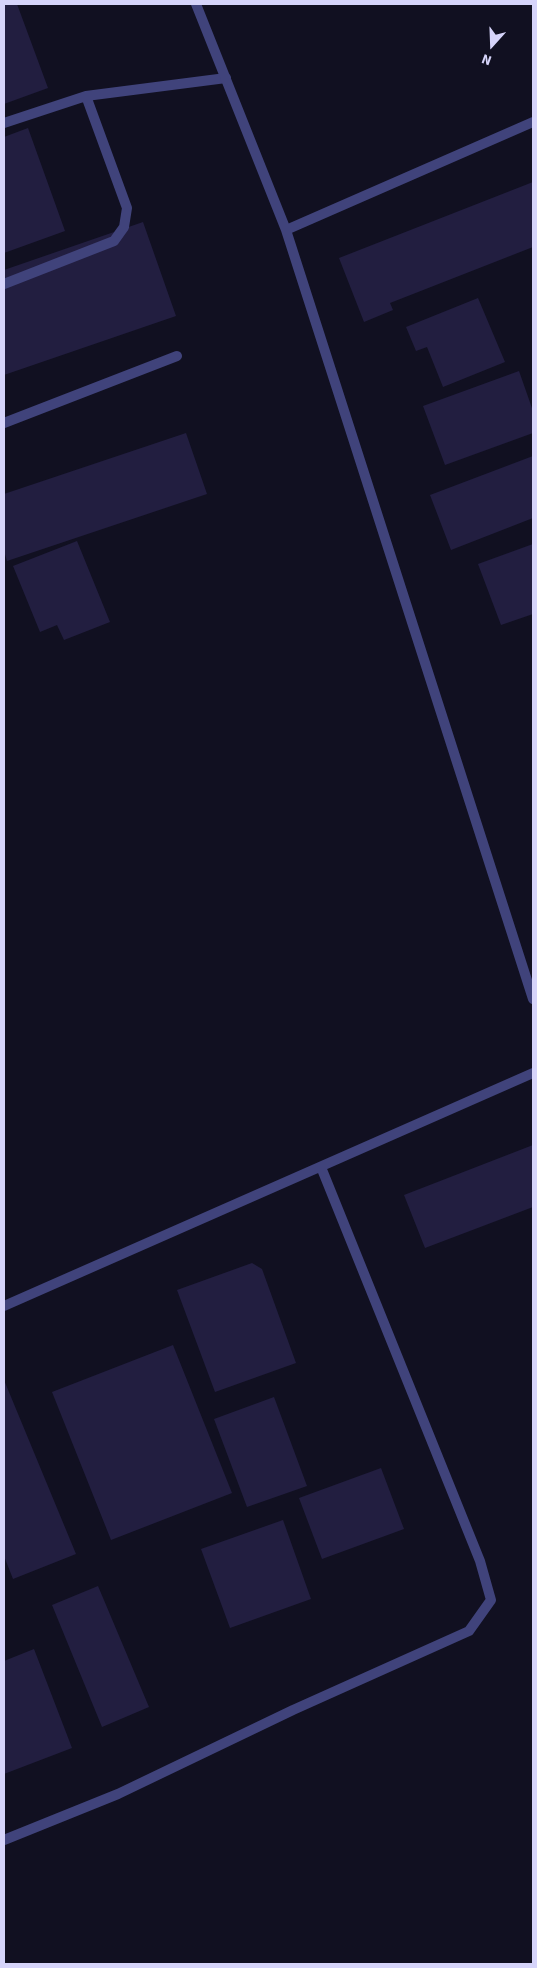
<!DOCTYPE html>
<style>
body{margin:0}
#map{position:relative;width:537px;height:1968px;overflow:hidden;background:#111021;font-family:"Source Sans 3",sans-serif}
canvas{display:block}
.frame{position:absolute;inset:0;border:5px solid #d6d4fa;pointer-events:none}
.north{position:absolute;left:467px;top:20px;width:50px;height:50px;-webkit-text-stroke:4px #111021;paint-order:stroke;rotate:200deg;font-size:14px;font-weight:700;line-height:20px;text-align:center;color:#d6d4fa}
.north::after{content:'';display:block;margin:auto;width:18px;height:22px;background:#d6d4fa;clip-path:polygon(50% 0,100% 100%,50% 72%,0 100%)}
</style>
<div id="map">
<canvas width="537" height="1968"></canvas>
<div class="frame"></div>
<div class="north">N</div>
</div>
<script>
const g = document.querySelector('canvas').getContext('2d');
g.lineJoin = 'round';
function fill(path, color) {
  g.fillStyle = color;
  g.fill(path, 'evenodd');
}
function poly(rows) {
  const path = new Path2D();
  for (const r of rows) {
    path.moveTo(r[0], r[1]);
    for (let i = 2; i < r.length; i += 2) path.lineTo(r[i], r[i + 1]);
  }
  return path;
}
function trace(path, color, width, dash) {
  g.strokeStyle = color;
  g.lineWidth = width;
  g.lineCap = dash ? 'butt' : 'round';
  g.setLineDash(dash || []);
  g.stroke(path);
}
fill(poly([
 [4,4,17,4,48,88,4,104],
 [28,128,65,231,4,253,4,137],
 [533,182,533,247,390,303,393,310,364,322,339,258],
 [143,222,176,316,4,375,4,270],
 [478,298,505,362,443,387,427,347,416,351,406,327],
 [519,371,533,411,533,433,445,465,423,406],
 [186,433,207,494,7,561,4,551,4,494],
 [533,456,533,518,451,550,430,495],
 [77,541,110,622,64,640,57,625,40,632,13,566],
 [533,544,533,614,501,625,478,564],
 [533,1145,533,1207,425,1248,404,1195],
 [252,1263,262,1269,296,1363,215,1392,177,1290],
 [173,1345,232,1493,111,1540,52,1392],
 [4,1380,76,1554,13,1579,4,1556],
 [274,1397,307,1486,247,1507,214,1419],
 [381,1468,404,1529,322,1559,299,1498],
 [283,1520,311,1599,230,1628,201,1549],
 [98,1586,149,1707,102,1727,52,1605],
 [34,1649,72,1748,4,1774,4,1661]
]), '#221e40');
trace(poly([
 [4,123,86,96,226,78],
 [4,284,114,241,124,227,127,208,86,96],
 [4,423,177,356]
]), '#40437b', 10);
trace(poly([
 [196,4,286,230,533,999],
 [286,230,533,122],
 [4,1306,533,1073],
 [4,1840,118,1794,293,1710,469,1631,491,1600,480,1561,321,1167]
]), '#40437b', 10);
</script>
